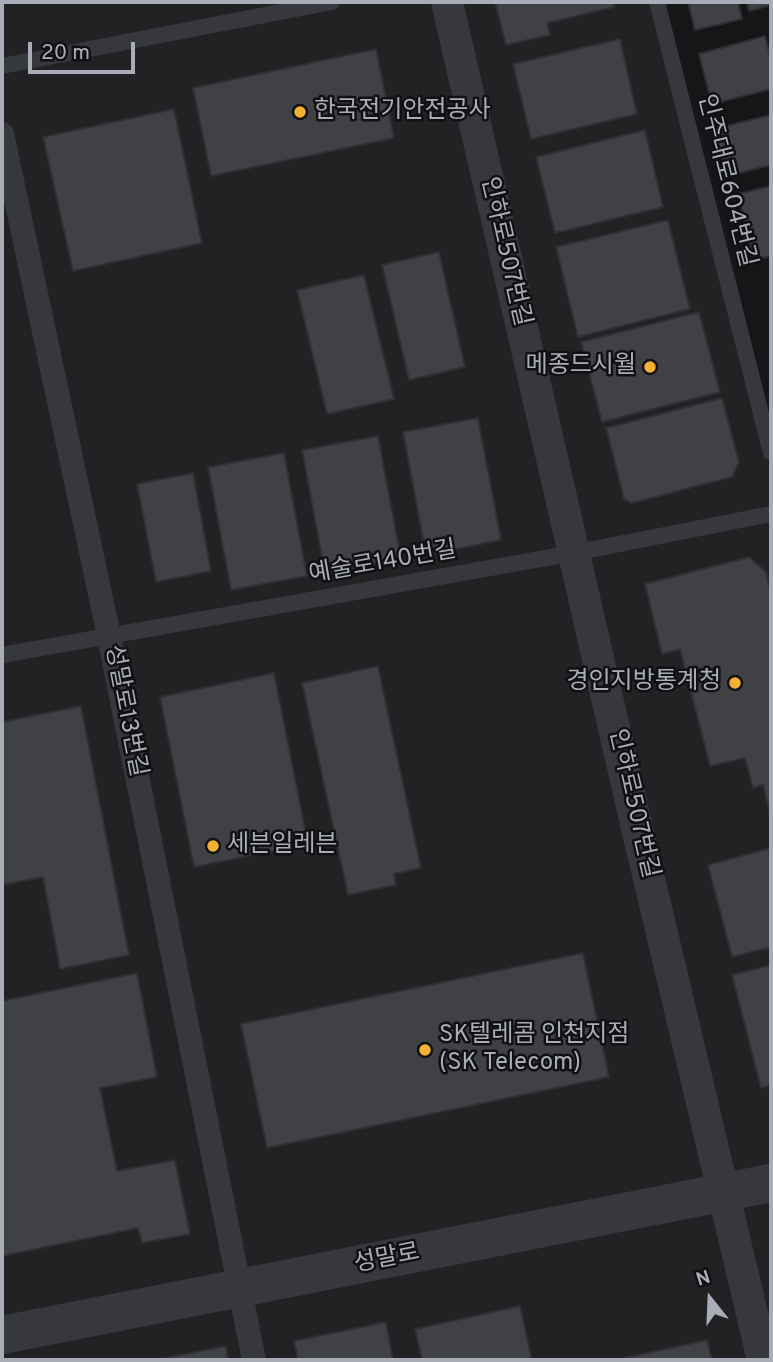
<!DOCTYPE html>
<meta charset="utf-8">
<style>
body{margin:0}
#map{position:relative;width:773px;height:1362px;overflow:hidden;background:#161618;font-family:Overpass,sans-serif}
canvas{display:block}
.frame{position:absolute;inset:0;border:4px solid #a8adb8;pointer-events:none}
.north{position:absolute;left:675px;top:1264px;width:70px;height:70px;-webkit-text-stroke:5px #111113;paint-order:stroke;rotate:342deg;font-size:19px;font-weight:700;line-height:28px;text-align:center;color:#a8adb8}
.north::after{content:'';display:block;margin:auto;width:24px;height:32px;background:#a8adb8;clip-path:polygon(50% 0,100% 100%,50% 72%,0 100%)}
.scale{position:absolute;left:28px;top:42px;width:107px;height:32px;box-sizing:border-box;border:4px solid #a8adb8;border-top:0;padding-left:9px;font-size:21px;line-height:24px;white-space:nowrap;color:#a8adb8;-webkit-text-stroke:5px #111113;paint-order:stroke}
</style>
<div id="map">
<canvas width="773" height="1362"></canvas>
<div class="frame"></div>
<div class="north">N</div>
<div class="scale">20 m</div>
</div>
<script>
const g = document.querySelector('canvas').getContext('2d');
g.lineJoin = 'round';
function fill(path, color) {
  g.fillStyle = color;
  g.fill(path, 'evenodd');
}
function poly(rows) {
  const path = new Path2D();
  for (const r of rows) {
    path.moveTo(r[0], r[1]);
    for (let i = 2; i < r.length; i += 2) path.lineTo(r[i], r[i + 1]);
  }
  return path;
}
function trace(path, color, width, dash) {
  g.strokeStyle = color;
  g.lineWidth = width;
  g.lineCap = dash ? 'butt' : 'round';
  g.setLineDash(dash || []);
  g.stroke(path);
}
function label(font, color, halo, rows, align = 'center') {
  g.font = font + ' Overpass,"Noto Sans KR",sans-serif';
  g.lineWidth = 5;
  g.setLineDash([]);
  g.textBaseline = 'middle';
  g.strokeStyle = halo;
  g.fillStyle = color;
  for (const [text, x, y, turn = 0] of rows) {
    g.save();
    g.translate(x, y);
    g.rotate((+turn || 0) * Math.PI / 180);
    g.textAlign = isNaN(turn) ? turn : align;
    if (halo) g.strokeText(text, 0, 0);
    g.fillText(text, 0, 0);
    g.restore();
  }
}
fill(poly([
 [2,2,655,2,771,476,771,1360,2,1360]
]), '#222225');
const building = poly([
 [495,2,613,2,614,7,547,23,550,35,506,45,495,2],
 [688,2,738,2,742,19,695,30,688,2],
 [747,2,771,2,771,5,749,11,747,2],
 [765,36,771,60,771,89,712,104,699,54,765,36],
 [620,39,637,114,531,139,513,64,620,39],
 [376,49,394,138,211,176,193,88,376,49],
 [174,109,202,243,73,271,43,137,174,109],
 [771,115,771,165,727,176,714,129,771,115],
 [645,130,663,207,555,233,536,157,645,130],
 [771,186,771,256,754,260,738,194,771,186],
 [668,220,690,309,578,337,556,247,668,220],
 [439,252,465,367,409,380,382,265,439,252],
 [364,275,394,399,327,414,297,290,364,275],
 [699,312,720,392,602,422,581,342,699,312],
 [722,398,739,462,732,477,632,503,624,499,606,428,722,398],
 [478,418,501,540,426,555,403,432,478,418],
 [378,436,401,559,325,573,302,450,378,436],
 [284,453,307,576,231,590,208,467,284,453],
 [193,473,211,571,156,582,137,484,193,473],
 [749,557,766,572,771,593,771,817,763,785,753,788,745,758,710,766,680,649,662,654,645,584,749,557],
 [378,666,421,868,394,874,396,885,348,895,302,683,378,666],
 [274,673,308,844,194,867,160,697,274,673],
 [81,706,129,955,60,969,43,877,2,885,2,722,81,706],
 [771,848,771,947,732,957,708,865,771,848],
 [583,953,609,1077,267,1148,241,1024,583,953],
 [771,965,771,1085,761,1088,732,975,771,965],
 [137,973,157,1077,100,1088,117,1171,175,1160,190,1234,142,1243,138,1228,2,1256,2,1001,137,973],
 [520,1306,532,1360,422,1360,415,1329,520,1306],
 [386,1322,393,1360,298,1360,294,1341,386,1322],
 [707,1340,712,1360,615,1360,707,1340],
 [226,1346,228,1360,155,1360,226,1346]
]);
fill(building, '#404145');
trace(building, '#303034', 2);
trace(poly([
 [657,2,771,453],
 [2,66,332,2],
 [2,655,574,553,771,514]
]), '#37383d', 16);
trace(poly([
 [2,134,109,636,254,1360]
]), '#37383d', 24);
trace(poly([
 [447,2,638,832,763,1360]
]), '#37383d', 32);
trace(poly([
 [2,1335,771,1183]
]), '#37383d', 38);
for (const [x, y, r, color] of [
 [300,112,7,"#f2b134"],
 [650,367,7,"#f2b134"],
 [735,683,7,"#f2b134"],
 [213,846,7,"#f2b134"],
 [425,1050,7,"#f2b134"]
]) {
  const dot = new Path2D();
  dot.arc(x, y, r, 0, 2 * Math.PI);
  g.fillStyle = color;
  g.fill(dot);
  trace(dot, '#111113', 2.5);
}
label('24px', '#a8adb8', '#111113', [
 ["한국전기안전공사",314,112],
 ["메종드시월",636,367,"right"],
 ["경인지방통계청",721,683,"right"],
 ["세븐일레븐",227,846],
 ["SK텔레콤 인천지점",439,1036],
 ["(SK Telecom)",439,1064]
], 'left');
label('24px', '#a8adb8', '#111113', [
 ["인주대로604번길",725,181,76],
 ["인하로507번길",504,252,77],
 ["예술로140번길",383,564,-10],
 ["성말로13번길",124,711,79],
 ["인하로507번길",632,804,77],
 ["성말로",387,1260,-11]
]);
</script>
